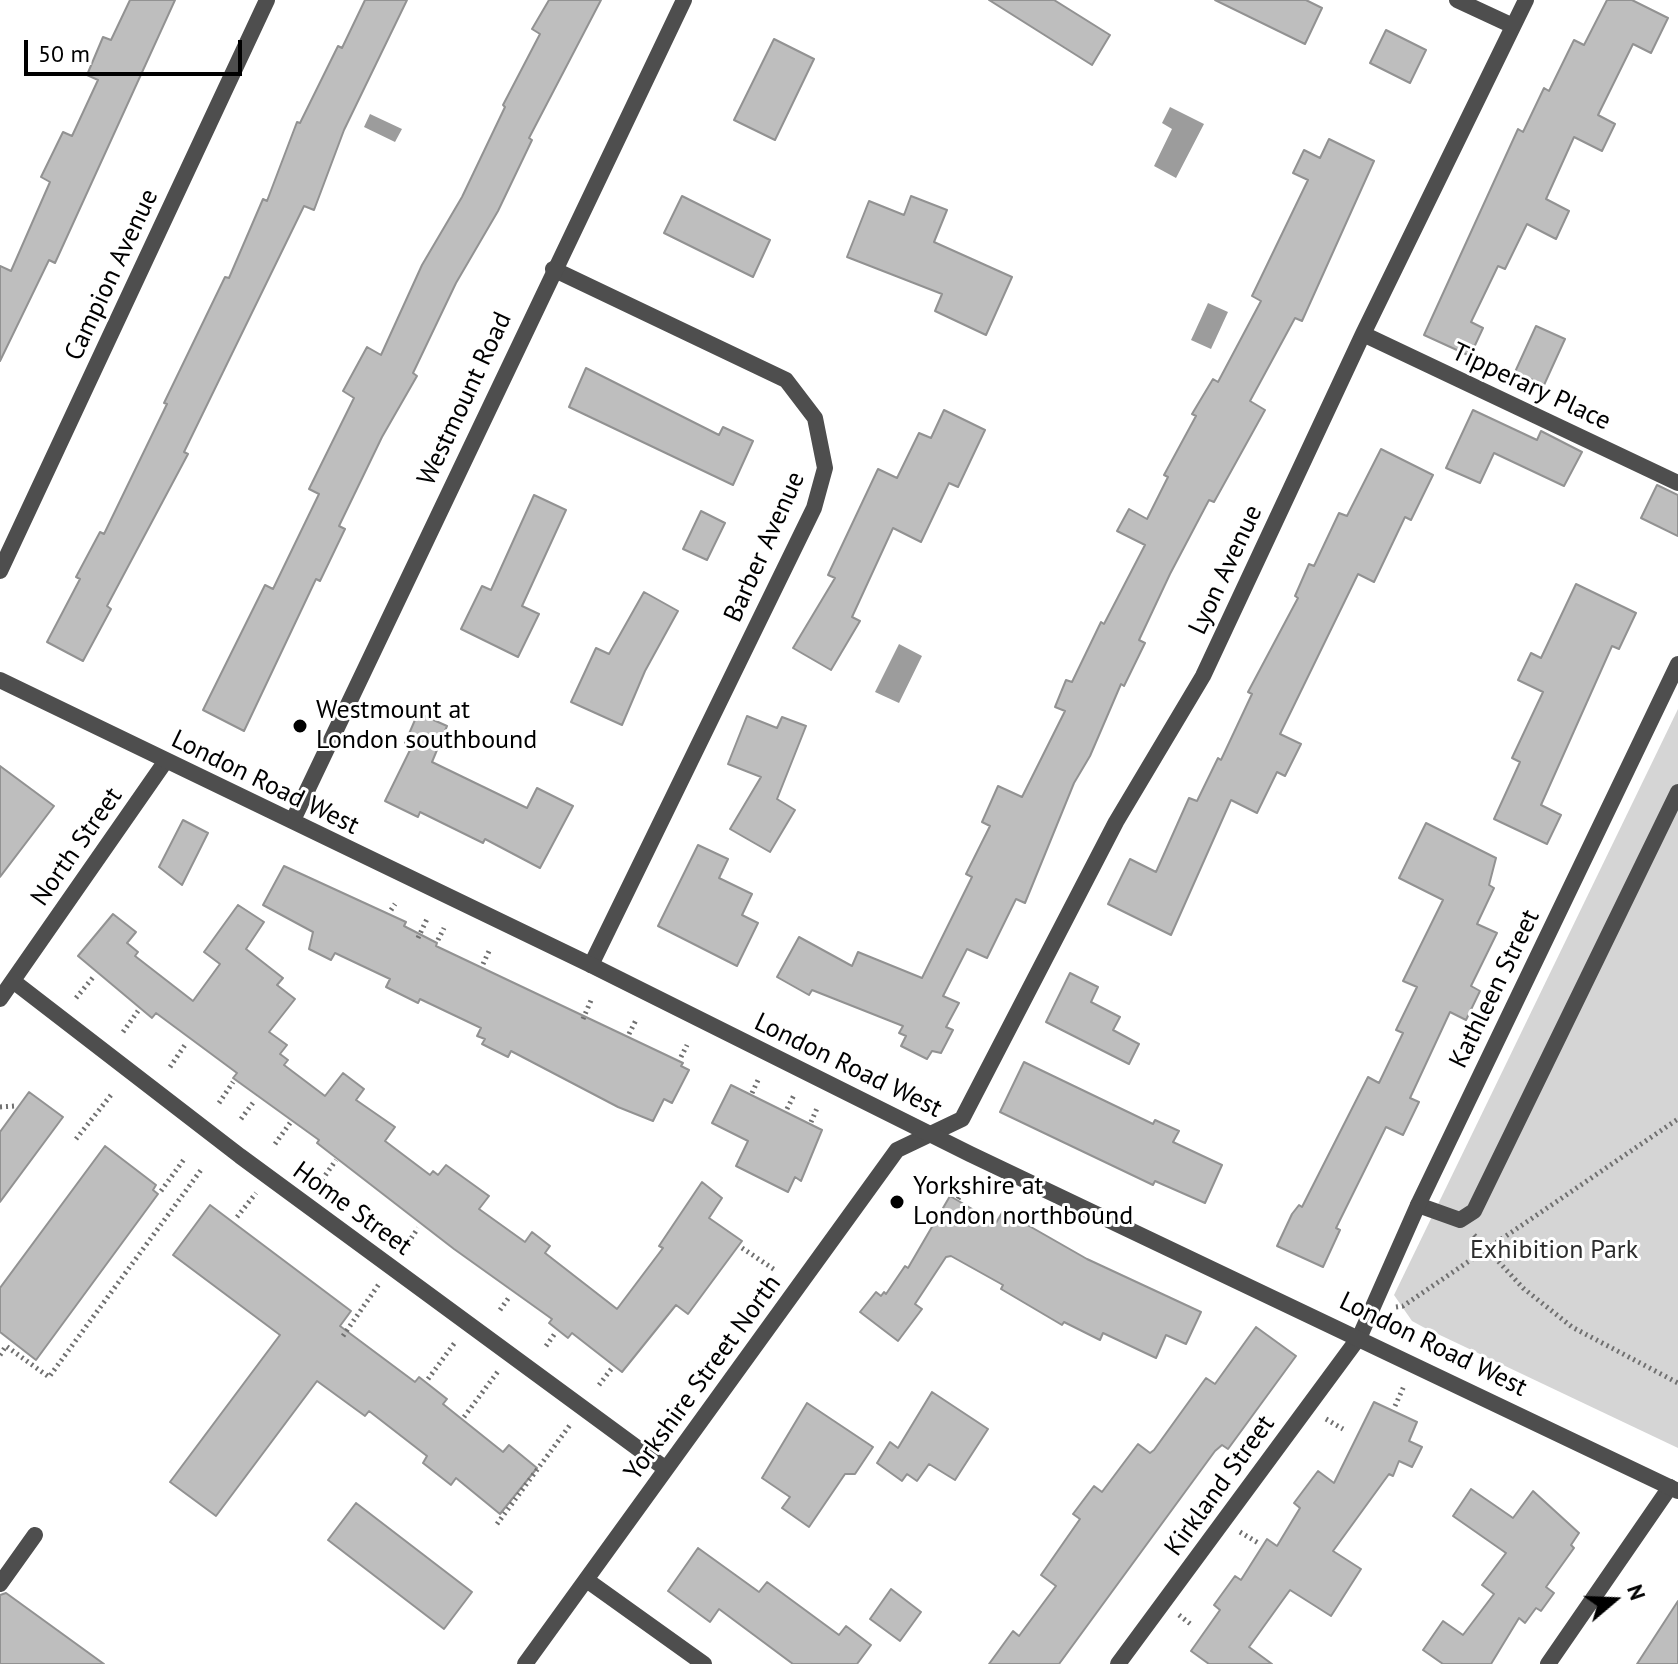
<!DOCTYPE html>
<style>
body{margin:0}
#map{position:relative;width:1678px;height:1664px;overflow:hidden;background:#fff;font-family:"PT Sans",sans-serif}
canvas{display:block}
.north{position:absolute;left:1574px;top:1560px;width:80px;height:80px;-webkit-text-stroke:6px #fff;paint-order:stroke;rotate:71deg;font-size:22px;font-weight:700;line-height:32px;text-align:center;color:#000}
.north::after{content:'';display:block;margin:auto;width:28px;height:36px;background:#000;clip-path:polygon(50% 0,100% 100%,50% 72%,0 100%)}
.scale{position:absolute;left:24px;top:40px;width:218px;height:36px;box-sizing:border-box;border:4px solid #000;border-top:0;padding-left:10px;font-size:24px;line-height:28px;white-space:nowrap;color:#000;-webkit-text-stroke:6px #fff;paint-order:stroke}
</style>
<div id="map">
<canvas width="1678" height="1664"></canvas>
<div class="north">N</div>
<div class="scale">50 m</div>
</div>
<script>
const g = document.querySelector('canvas').getContext('2d');
g.lineJoin = 'round';
function fill(path, color) {
  g.fillStyle = color;
  g.fill(path, 'evenodd');
}
function poly(rows) {
  const path = new Path2D();
  for (const r of rows) {
    path.moveTo(r[0], r[1]);
    for (let i = 2; i < r.length; i += 2) path.lineTo(r[i], r[i + 1]);
  }
  return path;
}
function trace(path, color, width, dash) {
  g.strokeStyle = color;
  g.lineWidth = width;
  g.lineCap = dash ? 'butt' : 'round';
  g.setLineDash(dash || []);
  g.stroke(path);
}
function label(font, color, halo, rows, align = 'center') {
  g.font = font + ' "PT Sans",sans-serif';
  g.lineWidth = 6;
  g.setLineDash([]);
  g.textBaseline = 'middle';
  g.strokeStyle = halo;
  g.fillStyle = color;
  for (const [text, x, y, turn = 0] of rows) {
    g.save();
    g.translate(x, y);
    g.rotate((+turn || 0) * Math.PI / 180);
    g.textAlign = isNaN(turn) ? turn : align;
    if (halo) g.strokeText(text, 0, 0);
    g.fillText(text, 0, 0);
    g.restore();
  }
}
fill(poly([
 [1678,709,1678,1448,1423,1327,1412,1321,1394,1295]
]), '#d5d5d5');
fill(poly([
 [1170,107,1204,124,1176,178,1154,166,1172,129,1162,123],
 [370,114,402,129,395,142,364,127],
 [1208,303,1228,312,1211,349,1191,340],
 [899,644,922,656,899,703,875,692]
]), '#9c9c9c');
const building = poly([
 [130,0,175,0,55,263,49,260,0,361,0,266,11,271,50,182,41,177,63,132,72,136,98,80,87,75,103,37,111,40,130,0],
 [365,0,407,0,344,130,314,210,304,206,184,452,188,454,107,606,111,609,83,661,47,642,80,579,76,577,100,532,104,534,167,404,164,403,225,277,229,278,263,199,267,201,297,122,300,123,338,46,342,48,365,0],
 [549,0,601,0,529,138,532,140,498,211,456,283,413,373,417,376,382,437,339,526,345,529,320,581,316,579,244,731,203,710,265,585,273,589,319,494,309,489,354,398,343,391,367,347,381,355,422,265,462,197,505,107,503,105,540,34,532,29,549,0],
 [989,0,1054,0,1110,35,1092,65,989,0],
 [1215,0,1306,0,1322,8,1305,44,1215,0],
 [1607,0,1632,0,1668,18,1651,53,1633,44,1598,115,1615,124,1602,151,1574,137,1546,199,1569,211,1556,239,1527,224,1505,269,1498,266,1471,322,1483,328,1470,356,1424,335,1518,129,1523,132,1544,88,1549,91,1574,40,1584,45,1607,0],
 [1386,30,1426,50,1410,83,1370,63,1386,30],
 [774,39,814,59,775,140,734,120,774,39],
 [1329,139,1374,161,1302,321,1295,318,1250,401,1265,410,1214,502,1209,500,1170,574,1139,640,1145,643,1124,686,1121,684,1090,756,1074,783,1025,903,1016,899,987,958,967,949,943,996,959,1003,946,1027,953,1030,941,1053,932,1051,927,1059,901,1046,906,1036,899,1033,903,1026,812,990,809,995,777,977,799,937,852,966,858,952,922,978,972,877,966,874,990,826,982,822,998,786,1022,797,1065,711,1055,707,1066,680,1072,682,1101,622,1104,624,1145,545,1117,531,1129,509,1147,519,1168,477,1164,475,1196,416,1192,414,1213,379,1218,382,1261,301,1252,296,1308,180,1293,173,1304,150,1320,158,1329,139],
 [682,196,770,240,753,277,664,233,682,196],
 [911,196,947,210,934,242,1012,277,986,335,935,311,942,294,847,257,869,201,904,215,911,196],
 [1536,326,1565,339,1544,385,1515,372,1536,326],
 [586,368,719,435,723,427,753,441,733,485,569,407,586,368],
 [944,410,985,430,958,487,949,483,921,542,893,528,852,617,860,621,831,670,793,648,835,578,828,575,878,469,897,478,919,433,931,438,944,410],
 [1473,410,1537,440,1541,431,1582,452,1564,486,1494,453,1480,483,1446,468,1473,410],
 [1381,449,1433,475,1411,520,1405,517,1374,582,1358,574,1280,734,1301,744,1285,776,1277,772,1257,813,1231,800,1171,935,1108,904,1130,859,1156,872,1189,798,1197,801,1218,758,1221,760,1252,694,1248,692,1298,598,1295,596,1309,564,1314,566,1339,513,1347,516,1381,449],
 [1657,485,1678,495,1678,536,1641,518,1657,485],
 [534,495,566,510,522,606,539,614,518,657,461,629,482,586,491,590,534,495],
 [701,511,725,523,707,560,683,549,701,511],
 [1576,584,1636,613,1619,649,1612,646,1541,805,1561,815,1547,844,1494,819,1520,762,1512,758,1543,692,1518,680,1531,653,1541,658,1576,584],
 [644,592,678,611,645,671,622,725,571,702,596,648,609,654,644,592],
 [418,713,447,726,432,762,527,808,537,788,573,806,540,868,485,839,483,843,420,812,418,817,385,801,412,746,405,743,418,713],
 [747,716,777,728,782,717,806,726,777,799,795,810,770,852,730,829,761,777,728,764,747,716],
 [0,766,54,806,0,877,0,766],
 [183,820,208,833,182,885,159,867,183,820],
 [1426,823,1496,858,1489,885,1494,888,1477,924,1497,933,1471,986,1480,991,1466,1020,1450,1012,1410,1098,1419,1102,1403,1135,1386,1127,1336,1228,1340,1230,1323,1267,1277,1246,1292,1214,1299,1205,1302,1207,1368,1077,1379,1083,1403,1033,1396,1030,1417,987,1403,981,1443,900,1399,878,1426,823],
 [698,845,728,859,719,878,752,894,742,915,758,923,737,966,658,926,698,845],
 [284,866,406,922,404,926,437,943,436,946,683,1063,681,1066,689,1070,672,1103,664,1099,653,1121,618,1107,511,1051,508,1057,482,1044,485,1039,477,1036,481,1028,420,999,418,1003,386,987,390,979,335,953,331,960,309,949,313,932,263,905,284,866],
 [238,905,264,922,246,949,283,978,277,985,295,999,269,1032,287,1045,280,1054,288,1060,284,1065,325,1096,343,1073,364,1089,356,1100,395,1127,385,1141,430,1175,433,1171,438,1175,446,1165,489,1196,479,1209,525,1242,532,1232,550,1246,545,1253,617,1309,663,1248,659,1246,702,1182,722,1198,709,1218,742,1241,688,1314,676,1305,622,1372,572,1333,568,1338,549,1323,552,1319,454,1249,317,1143,319,1140,233,1078,237,1073,156,1013,152,1018,78,956,113,914,136,932,127,943,138,952,135,956,193,1001,220,964,204,952,238,905],
 [1070,973,1098,987,1091,1002,1120,1017,1113,1030,1139,1044,1129,1064,1046,1022,1070,973],
 [1024,1062,1153,1124,1155,1120,1179,1131,1173,1142,1222,1165,1205,1203,1155,1181,1153,1185,1000,1112,1024,1062],
 [731,1085,822,1130,801,1181,795,1177,788,1192,736,1166,748,1141,712,1123,731,1085],
 [29,1092,63,1117,0,1202,0,1132,29,1092],
 [105,1146,156,1185,153,1190,158,1194,36,1360,0,1332,0,1288,105,1146],
 [950,1196,996,1223,1003,1211,1087,1259,1201,1312,1186,1344,1166,1335,1156,1358,1103,1333,1100,1340,1064,1322,1062,1325,1001,1289,1003,1285,951,1256,946,1257,915,1304,922,1309,898,1341,860,1312,876,1292,881,1296,884,1292,886,1294,905,1266,908,1268,950,1196],
 [210,1205,351,1311,340,1326,415,1382,419,1377,447,1399,443,1404,503,1452,509,1445,537,1468,500,1514,456,1478,451,1485,423,1463,427,1456,369,1411,365,1416,317,1381,216,1516,170,1482,280,1335,173,1255,210,1205],
 [1256,1327,1296,1356,1228,1449,1222,1445,1215,1451,1059,1664,989,1664,1013,1631,1019,1636,1056,1586,1041,1575,1080,1519,1073,1514,1094,1486,1102,1492,1138,1444,1150,1453,1154,1450,1206,1378,1215,1384,1256,1327],
 [932,1392,988,1429,955,1480,929,1464,917,1481,907,1474,902,1481,877,1463,890,1442,898,1448,932,1392],
 [1374,1402,1417,1422,1409,1441,1422,1447,1412,1467,1399,1461,1393,1476,1389,1474,1333,1551,1361,1569,1331,1616,1290,1590,1249,1647,1272,1664,1209,1664,1191,1651,1220,1610,1214,1605,1235,1576,1241,1580,1267,1539,1277,1546,1300,1508,1294,1503,1318,1471,1334,1483,1374,1402],
 [807,1403,873,1447,855,1474,845,1474,809,1527,782,1508,790,1497,762,1478,807,1403],
 [1471,1489,1513,1518,1533,1491,1579,1533,1571,1545,1574,1548,1546,1587,1554,1593,1541,1611,1536,1608,1525,1623,1519,1618,1491,1664,1443,1664,1423,1650,1443,1621,1463,1635,1494,1594,1482,1585,1506,1553,1453,1516,1471,1489],
 [356,1503,472,1592,444,1629,328,1540,356,1503],
 [698,1548,759,1592,767,1582,839,1635,846,1626,871,1645,857,1664,793,1664,719,1609,710,1622,668,1591,698,1548],
 [891,1589,921,1612,900,1641,870,1619,891,1589],
 [6,1593,104,1664,0,1664,0,1595,6,1593],
 [1678,1601,1678,1664,1637,1664,1678,1601]
]);
fill(building, '#bebebe');
trace(building, '#929292', 2);
trace(poly([
 [391,910,395,904],
 [418,938,427,919],
 [438,940,444,928],
 [483,964,490,949],
 [76,998,95,975],
 [583,1019,592,998],
 [123,1032,138,1011],
 [629,1034,636,1020],
 [681,1057,687,1045],
 [170,1067,185,1045],
 [752,1093,759,1078],
 [219,1103,233,1082],
 [0,1107,15,1106],
 [787,1109,794,1095],
 [241,1119,255,1100],
 [811,1122,818,1106],
 [76,1139,111,1095],
 [275,1144,290,1123],
 [322,1180,336,1160],
 [161,1191,185,1158],
 [958,1199,965,1186],
 [897,1202,907,1207],
 [237,1217,256,1193],
 [1474,1235,1523,1288,1572,1327,1678,1383],
 [408,1243,418,1228],
 [742,1248,775,1270],
 [1396,1307,1403,1306,1678,1119],
 [500,1310,510,1296],
 [343,1336,379,1284],
 [546,1346,556,1332],
 [0,1355,6,1346,49,1377,201,1170],
 [428,1379,456,1341],
 [599,1385,612,1368],
 [1395,1406,1404,1386],
 [464,1417,499,1370],
 [1326,1419,1343,1429],
 [497,1524,570,1425],
 [1240,1532,1260,1544],
 [1179,1615,1193,1626]
]), '#707070', 5, [2, 4]);
trace(poly([
 [1418,1205,1460,1220,1474,1211,1678,792],
 [0,1584,35,1535]
]), '#4e4e4e', 16);
trace(poly([
 [1457,0,1513,26],
 [553,269,786,380,815,418,825,468,814,508,591,965],
 [1363,334,1678,483],
 [0,571,267,0],
 [13,981,240,1156,666,1469],
 [0,999,165,762],
 [588,1581,704,1664],
 [525,1664,897,1150,962,1119,1116,822,1203,676,1363,334,1526,0],
 [1118,1664,1360,1336,1418,1205,1678,664],
 [1548,1664,1670,1487]
]), '#4e4e4e', 16);
trace(poly([
 [0,680,591,965,970,1154,1678,1491],
 [293,820,684,0]
]), '#4e4e4e', 16);
for (const [x, y, r, color] of [
 [300,726,8,"#000"],
 [897,1202,8,"#000"]
]) {
  const dot = new Path2D();
  dot.arc(x, y, r, 0, 2 * Math.PI);
  g.fillStyle = color;
  g.fill(dot);
  trace(dot, '#fff', 3);
}
label('26px', '#000', '#fff', [
 ["Campion Avenue",112,275,-65],
 ["Tipperary Place",1531,387,25],
 ["Westmount Road",465,399,-65],
 ["Barber Avenue",765,547,-66],
 ["Lyon Avenue",1226,570,-65],
 ["London Road West",265,783,26],
 ["North Street",77,847,-55],
 ["Kathleen Street",1495,989,-64],
 ["London Road West",848,1066,26],
 ["Home Street",352,1209,36],
 ["London Road West",1433,1345,26],
 ["Yorkshire Street North",703,1378,-54],
 ["Kirkland Street",1220,1486,-54]
]);
label('26px', '#000', '#fff', [
 ["Westmount at",316,711],
 ["London southbound",316,741],
 ["Yorkshire at",913,1187],
 ["London northbound",913,1217]
], 'left');
label('26px', '#2c2c2c', '#fff', [
 ["Exhibition Park",1554,1251]
]);
</script>
